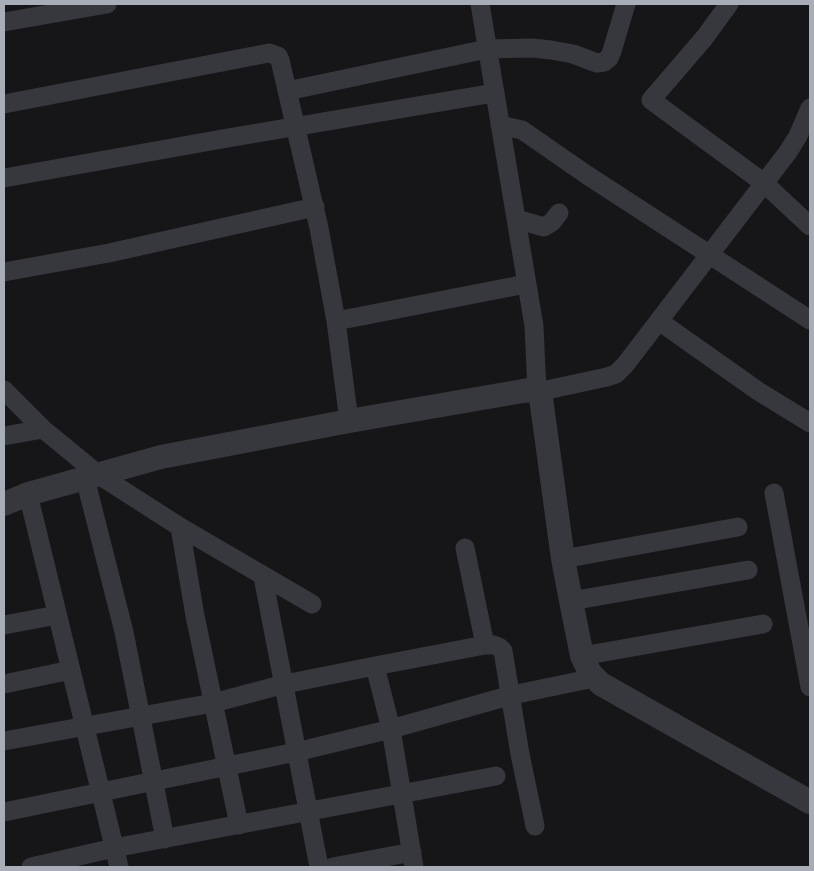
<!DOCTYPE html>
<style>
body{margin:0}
#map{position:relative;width:814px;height:871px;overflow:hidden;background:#161618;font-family:"Roboto Condensed",sans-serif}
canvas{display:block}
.frame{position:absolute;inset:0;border:5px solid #a8adb8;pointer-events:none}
</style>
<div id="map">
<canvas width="814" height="871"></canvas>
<div class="frame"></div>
</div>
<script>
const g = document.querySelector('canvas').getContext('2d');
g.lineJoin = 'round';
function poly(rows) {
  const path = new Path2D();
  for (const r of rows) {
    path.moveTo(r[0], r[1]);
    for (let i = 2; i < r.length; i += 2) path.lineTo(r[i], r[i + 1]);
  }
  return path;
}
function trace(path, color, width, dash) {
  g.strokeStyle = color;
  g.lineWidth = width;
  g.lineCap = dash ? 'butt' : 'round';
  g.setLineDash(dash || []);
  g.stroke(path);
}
trace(poly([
 [480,4,534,326,537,392,607,377,616,374,625,365,788,152,798,136,810,108],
 [729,4,705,37,651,100,764,183,810,226],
 [4,22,107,4],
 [287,91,487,49,532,48,551,50,573,54,597,63,604,62,609,58,612,51,626,4],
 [4,104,269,53,278,56,280,60,319,228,336,321,349,421],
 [500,125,522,130,587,175,810,320],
 [4,178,222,139,494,93],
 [516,219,544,227,552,222,559,213],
 [4,272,109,253,315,207],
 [336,321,526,284],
 [659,321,758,391,810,423],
 [4,390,43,429,99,475,180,527,312,604],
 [4,436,43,429],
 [85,478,124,632,165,839],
 [774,493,810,687],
 [28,494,119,867],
 [180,527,195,616,239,825],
 [465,548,485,645],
 [563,559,738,527],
 [263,577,319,867],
 [571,601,748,570],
 [4,625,57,615],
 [582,656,763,624],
 [375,666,391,729,414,867],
 [4,684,71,670],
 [4,741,213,703,285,684,375,666,485,645,494,645,499,647,503,651,520,754,535,826],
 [4,812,296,752,391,729,512,695,594,678],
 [31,867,114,848,496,776],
 [333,867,412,852]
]), '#37383d', 19);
trace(poly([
 [4,504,28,494,161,457,349,421,523,391,530,390,537,392,541,398,563,559,571,601,582,656,590,673,601,684,810,802]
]), '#37383d', 24);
</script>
